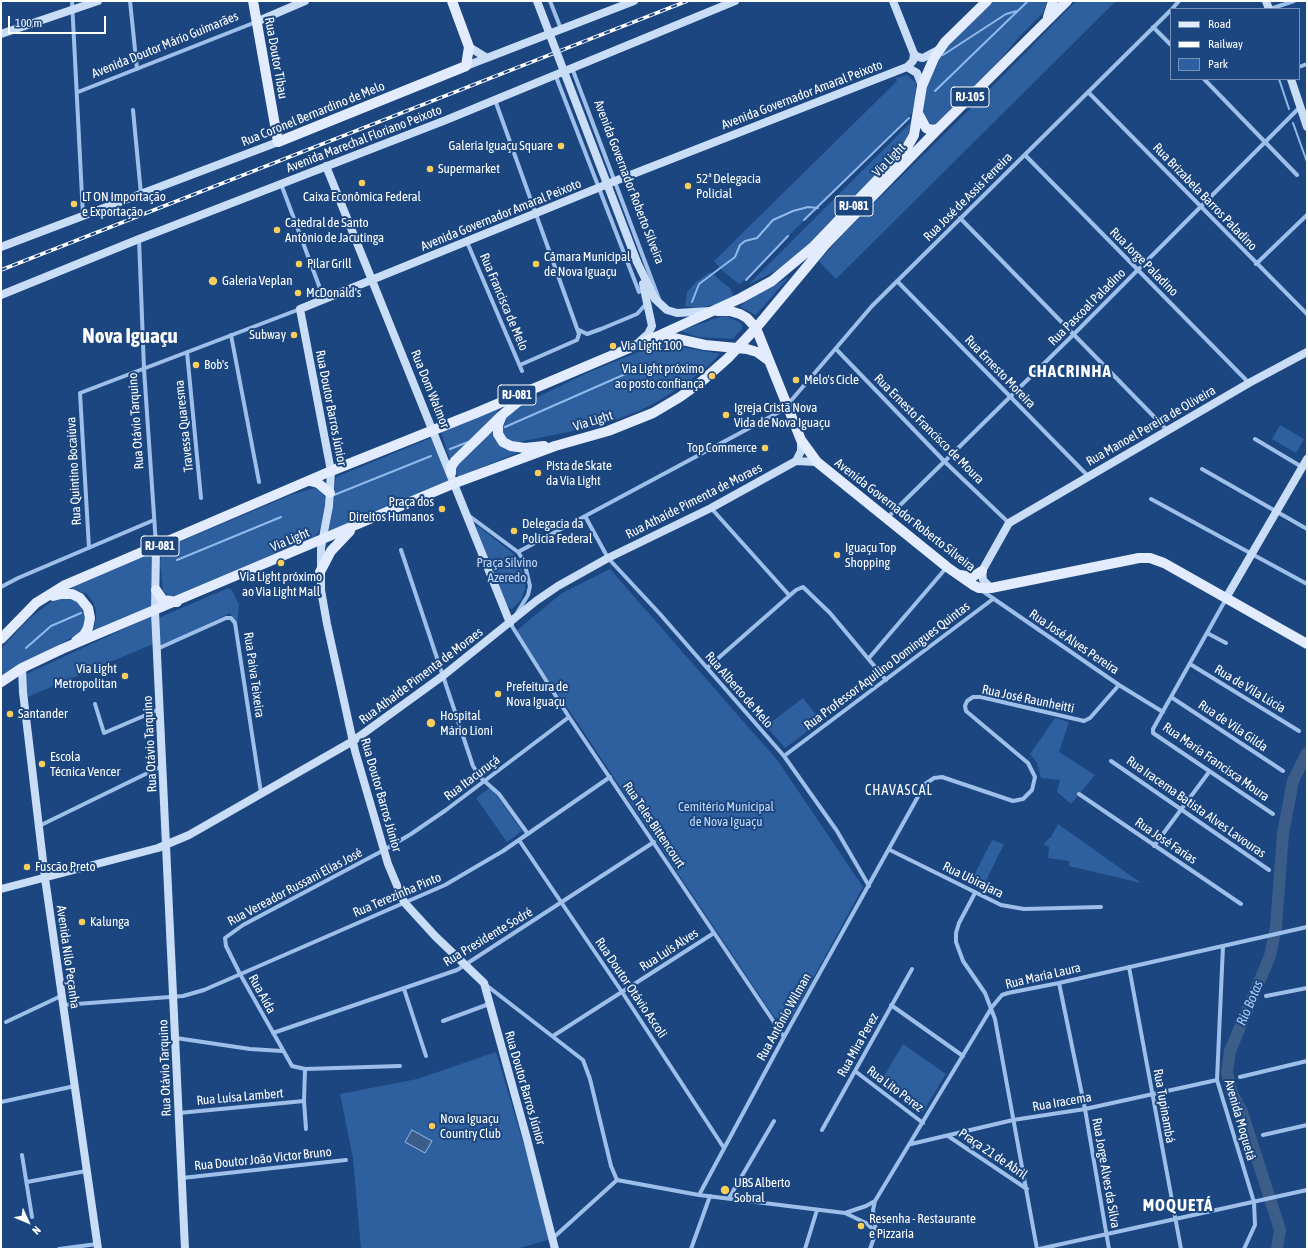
<!DOCTYPE html>
<meta charset="utf-8">
<style>
body{margin:0}
#map{position:relative;width:1308px;height:1250px;overflow:hidden;background:#1b4680;font-family:"Asap Condensed",sans-serif}
canvas{display:block}
.frame{position:absolute;inset:0;border:2px solid #fff;pointer-events:none}
.legend{position:absolute;left:1170px;top:8px;width:130px;height:72px;box-sizing:border-box;background:#1b4680;border:1px solid #7690b3;margin:0;padding:5px 7px;list-style:none;font-size:12px;color:#fff}
.legend li{display:flex;align-items:center;gap:8px;height:20px}
.legend b{width:20px;border:1px solid #7690b3}
.north{position:absolute;left:8px;top:1202px;width:40px;height:40px;-webkit-text-stroke:3px #1b4680;paint-order:stroke;rotate:134deg;font-size:11px;font-weight:700;line-height:16px;text-align:center;color:#fff}
.north::after{content:'';display:block;margin:auto;width:14px;height:18px;background:#fff;clip-path:polygon(50% 0,100% 100%,50% 72%,0 100%)}
.scale{position:absolute;left:8px;top:16px;width:98px;height:18px;box-sizing:border-box;border:2px solid #fff;border-top:0;padding-left:5px;font-size:12px;line-height:14px;white-space:nowrap;color:#fff;-webkit-text-stroke:3px #1b4680;paint-order:stroke}
</style>
<div id="map">
<canvas width="1308" height="1250"></canvas>
<div class="frame"></div>
<ul class="legend">
<li><b style="height:5px;background:#e2ecfe"></b>Road</li>
<li><b style="height:5px;background:#fff"></b>Railway</li>
<li><b style="height:11px;background:#2e5f9e"></b>Park</li>
</ul>
<div class="north">N</div>
<div class="scale">100 m</div>
</div>
<script>
const g = document.querySelector('canvas').getContext('2d');
g.lineJoin = 'round';
function fill(path, color) {
  g.fillStyle = color;
  g.fill(path, 'evenodd');
}
function poly(rows) {
  const path = new Path2D();
  for (const r of rows) {
    path.moveTo(r[0], r[1]);
    for (let i = 2; i < r.length; i += 2) path.lineTo(r[i], r[i + 1]);
  }
  return path;
}
function trace(path, color, width, dash) {
  g.strokeStyle = color;
  g.lineWidth = width;
  g.lineCap = dash ? 'butt' : 'round';
  g.setLineDash(dash || []);
  g.stroke(path);
}
function label(font, color, halo, rows, align = 'center') {
  g.font = font + ' "Asap Condensed",sans-serif';
  g.lineWidth = 4;
  g.setLineDash([]);
  g.textBaseline = 'middle';
  g.strokeStyle = halo;
  g.fillStyle = color;
  for (const [text, x, y, turn = 0] of rows) {
    g.save();
    g.translate(x, y);
    g.rotate((+turn || 0) * Math.PI / 180);
    g.textAlign = isNaN(turn) ? turn : align;
    if (halo) g.strokeText(text, 0, 0);
    g.fillText(text, 0, 0);
    g.restore();
  }
}
fill(poly([
 [994,1,1046,1,1046,5,1043,13,1019,37,999,61,933,127,928,127,922,114,928,80,944,46,986,6],
 [1076,1,1116,1,836,279,819,261,845,232,985,94],
 [907,75,916,83,916,95,912,113,741,283,739,284,724,272,714,261,897,81,895,78],
 [911,122,905,149,791,263,748,285],
 [710,272,731,289,734,298,718,304,697,308,685,306,687,292,696,282],
 [789,277,756,315,740,307,748,300],
 [726,316,739,322,742,325,742,329,733,339,698,337,680,331,720,317],
 [660,343,720,354,707,367,688,382,660,400,641,410,599,426,518,442,507,439,501,430,503,418,511,410,587,373],
 [499,409,493,419,451,463,441,432],
 [1280,425,1304,439,1296,453,1272,439],
 [492,430,495,437,522,451,458,477,455,470,459,464],
 [431,438,449,482,329,531,336,477],
 [315,488,324,494,326,503,322,526,315,537,188,595,169,597,163,590,160,562,162,552,165,548,293,494],
 [478,526,515,555,520,565,524,578,525,589,521,600,512,609,508,607,498,584,476,527],
 [153,552,152,606,93,632,96,618,96,610,93,602,87,594,71,588],
 [610,569,778,761,863,887,793,1015,788,1020,781,1020,774,1017,516,631,562,593],
 [228,588,232,590,239,605,237,625,230,613,159,647,156,619],
 [62,597,74,599,84,606,87,621,80,633,1,677,1,648,30,618,51,602],
 [152,616,153,644,25,698,24,675],
 [803,698,821,721,785,748,766,726],
 [1055,718,1069,722,1059,752,1095,775,1071,804,1057,792,1060,780,1041,778,1037,763,1030,754],
 [491,787,522,831,507,842,476,798],
 [1058,824,1141,883,1069,866,1069,861,1048,858,1049,847,1043,844,1051,837],
 [992,840,1004,844,982,889,970,883],
 [903,1044,946,1074,923,1112,881,1081],
 [496,1052,552,1239,516,1249,361,1249,353,1159,340,1094,417,1079]
]), '#2e5f9e');
const water = poly([
 [412,1130,432,1141,425,1153,405,1142,412,1130]
]);
fill(water, '#3c5d87');
trace(water, '#91baec', 1);
trace(poly([
 [943,55,1006,14,1017,11],
 [1279,79,1289,109],
 [935,91,1028,1],
 [1293,123,1307,162],
 [804,220,909,118],
 [746,280,788,236],
 [692,302,699,284,735,257,740,245,745,241,757,238,773,220,793,211,808,207,818,208],
 [505,427,630,372],
 [450,449,468,442],
 [334,495,431,456],
 [177,560,281,517],
 [26,648,51,626,81,613]
]), '#91baec', 2);
trace(poly([
 [1277,1249,1280,1230,1242,1112,1232,1093,1227,1073,1230,1051,1270,956,1276,927,1283,833,1293,781,1307,753]
]), '#3c5d87', 12);
trace(poly([
 [72,1,83,216],
 [130,1,137,69],
 [550,1,561,29],
 [1172,9,1179,1],
 [1270,9,1294,1],
 [1153,27,1171,45],
 [1299,67,1307,64],
 [572,68,659,299],
 [555,74,639,292],
 [1204,79,1297,175],
 [78,92,256,22],
 [1089,93,1307,314],
 [495,100,579,334,577,340,520,365],
 [133,110,141,194],
 [1025,155,1249,383],
 [281,184,324,299],
 [960,218,1167,430],
 [139,239,144,369,156,545],
 [467,242,522,371],
 [1256,264,1307,215],
 [897,281,1088,476],
 [579,330,587,334,601,329,637,314,646,304],
 [231,335,259,482],
 [836,349,945,462,1009,523],
 [187,352,201,498],
 [1255,439,1302,467],
 [1202,469,1307,529],
 [1151,499,1307,584],
 [711,508,789,595],
 [468,515,518,552,524,561,530,586,528,595,517,613],
 [585,516,608,558,660,614,784,756,837,831,869,886],
 [888,517,1074,334,1300,107],
 [89,548,80,393,300,309],
 [401,550,473,766,481,778,499,794,528,834],
 [518,552,783,410,872,306,1171,10],
 [1,587,18,578,154,520],
 [981,590,1119,685,1163,712],
 [1226,599,1153,729,1153,733,1273,814],
 [510,623,569,717,784,1037],
 [1207,633,1226,643],
 [157,649,226,618,231,618,235,623,261,793],
 [869,658,947,567],
 [1190,664,1299,731],
 [707,668,796,590,803,587,830,613,886,680],
 [1171,697,1283,771],
 [95,704,104,733,160,709],
 [784,756,993,599],
 [1111,761,1269,870],
 [1079,794,1241,904],
 [39,826,162,766],
 [519,840,622,992,724,1148],
 [1154,846,1209,772],
 [890,850,1001,905,1024,909,1101,907],
 [975,893,959,923,956,933,956,942,963,961,985,993,995,1019,1037,1249],
 [1223,946,1217,1080,1254,1202,1255,1225,1244,1249],
 [1129,967,1181,1249],
 [1059,983,1085,1109,1109,1249],
 [486,985,583,1060,590,1079,611,1166,617,1180],
 [404,989,426,1056],
 [1266,996,1307,988],
 [63,1005,183,996,204,990,445,885,503,851,610,777],
 [891,1005,963,1056],
 [443,1021,489,1004],
 [6,1022,61,996],
 [273,1033,457,970,654,842],
 [553,1036,714,933],
 [176,1038,250,1049,282,1051],
 [400,1066,305,1069,292,1066,240,974,226,946,225,938,243,925,384,850,411,834,446,810,569,717],
 [305,1069,304,1101,306,1129],
 [855,1071,923,1123],
 [1240,1077,1307,1061],
 [1,1102,75,1086],
 [179,1113,304,1101],
 [822,1130,912,969],
 [1263,1135,1307,1125],
 [948,1136,1027,1189],
 [911,1144,1013,1120,1085,1109,1217,1080],
 [22,1155,32,1217],
 [182,1178,346,1160],
 [27,1182,86,1171],
 [699,1195,784,1037,925,784,934,778,942,777,1013,801,1023,799,1032,790,1035,777,1028,763,966,711,965,706,967,701,973,697,981,697,1084,721,1090,718,1119,685],
 [729,1198,774,1121],
 [845,1213,866,1206,875,1201,992,1007,1002,995,1008,993,1059,983,1307,927],
 [553,1238,617,1180,699,1195,845,1213,866,1223,876,1232],
 [59,1249,97,1244],
 [691,1249,710,1196],
 [805,1249,817,1210],
 [870,1249,876,1232,873,1210,875,1201],
 [1039,1249,1307,1190]
]), '#9ebfea', 4);
trace(poly([
 [893,1,914,54,918,57,923,58,938,50],
 [1266,1,1269,9],
 [256,22,305,1],
 [1,34,98,1],
 [469,47,487,58],
 [466,66,634,1],
 [907,67,917,73,922,86],
 [1291,79,1307,127],
 [326,166,510,623],
 [1,247,278,142],
 [637,262,655,299,667,310,677,313,710,311],
 [1,295,139,239,446,120,735,1],
 [640,341,648,334,652,326,643,284],
 [796,461,801,451,801,440],
 [156,548,155,612,185,1249],
 [991,588,983,580,982,571,1009,523,1249,383,1307,352],
 [1226,598,1307,459],
 [22,668,23,692,45,878,98,1249],
 [1,889,158,848,189,835,353,741,444,675,536,601,558,586,608,558,711,508,796,461,817,462],
 [555,1249,527,1139,484,983,435,936,404,902,388,864,355,751,327,624,321,590,321,548,329,506,331,471,300,309,615,181,907,67,913,61,914,54]
]), '#caddf7', 8);
trace(poly([
 [253,1,278,142,466,66,469,47,452,1],
 [1048,17,1053,1],
 [919,115,926,128,931,130,938,129],
 [717,311,730,311,740,314,747,318,756,328,801,440,817,462,947,567,973,585,979,588,991,588,1139,558,1150,558,1164,563,1307,644],
 [660,335,705,345,747,349,757,352,768,360],
 [524,397,502,415,498,425,498,434,503,442,511,446,525,448,544,446],
 [451,473,451,467,455,461,501,416],
 [310,481,318,483,330,493],
 [320,572,331,551,350,531],
 [960,575,972,577,982,571],
 [156,590,163,600,177,602],
 [53,596,61,594,72,594,80,598,88,608,90,618,88,628,84,635,76,641],
 [1,639,36,603,65,585,331,471,476,413,660,335,741,298,772,281,814,246,905,151,914,135,922,86,934,58,945,42,987,1],
 [1,682,22,668,62,649,455,483,555,446,608,431,653,413,680,397,701,382,728,358,756,328,825,245,938,129,1067,1]
]), '#e2ecfe', 10);
const rail = poly([
 [1,270,687,1]
]);
trace(rail, '#fff', 3.5);
trace(rail, '#1b4680', 2, [6]);
trace(poly([
 [537,1,637,262]
]), '#caddf7', 8);
for (const [x, y, r, color] of [
 [561,146,4,"#fbce5b"],
 [430,169,4,"#fbce5b"],
 [362,183,4,"#fbce5b"],
 [688,186,4,"#fbce5b"],
 [74,204,4,"#fbce5b"],
 [277,230,4,"#fbce5b"],
 [299,264,4,"#fbce5b"],
 [536,264,4,"#fbce5b"],
 [213,281,5,"#fbce5b"],
 [298,293,4,"#fbce5b"],
 [294,335,4,"#fbce5b"],
 [613,346,4,"#fbce5b"],
 [196,365,4,"#fbce5b"],
 [712,376,4,"#fbce5b"],
 [796,380,4,"#fbce5b"],
 [726,415,4,"#fbce5b"],
 [765,448,4,"#fbce5b"],
 [538,473,4,"#fbce5b"],
 [442,509,4,"#fbce5b"],
 [514,531,4,"#fbce5b"],
 [837,555,4,"#fbce5b"],
 [281,563,4,"#fbce5b"],
 [125,676,4,"#fbce5b"],
 [498,694,4,"#fbce5b"],
 [10,714,4,"#fbce5b"],
 [431,723,5,"#fbce5b"],
 [42,764,4,"#fbce5b"],
 [27,867,4,"#fbce5b"],
 [82,922,4,"#fbce5b"],
 [432,1126,4,"#fbce5b"],
 [725,1190,5,"#fbce5b"],
 [861,1226,4,"#fbce5b"]
]) {
  const dot = new Path2D();
  dot.arc(x, y, r, 0, 2 * Math.PI);
  g.fillStyle = color;
  g.fill(dot);
  trace(dot, '#1b4680', 1.5);
}
for (const [x, y, w] of [
 [970,97,38],
 [854,206,38],
 [517,395,38],
 [160,546,38]
]) {
  const box = new Path2D();
  box.roundRect(x - w / 2, y - 10, w, 20, 3);
  g.fillStyle = '#1b4680';
  g.fill(box);
  trace(box, '#fff', 1);
}
label('bold 12px', '#fff', null, [
 ["RJ-105",970,97],
 ["RJ-081",854,206],
 ["RJ-081",517,395],
 ["RJ-081",160,546]
]);
label('13px', '#fff', '#1b4680', [
 ["Avenida Doutor Mário Guimarães",165,45,-22],
 ["Rua Doutor Tibau",276,58,80],
 ["Avenida Governador Amaral Peixoto",802,95,-21],
 ["Rua Coronel Bernardino de Melo",313,114,-22],
 ["Avenida Marechal Floriano Peixoto",364,139,-21],
 ["Via Light",889,160,-46],
 ["Avenida Governador Roberto Silveira",629,182,69],
 ["Rua José de Assis Ferreira",968,197,-45],
 ["Rua Brizabela Barros Paladino",1205,197,46],
 ["Avenida Governador Amaral Peixoto",501,215,-22],
 ["Rua Jorge Paladino",1144,262,45],
 ["Rua Francisca de Melo",504,302,67],
 ["Rua Pascoal Paladino",1087,307,-45],
 ["Rua Ernesto Moreira",1000,372,46],
 ["Rua Dom Walmor",430,389,68],
 ["Rua Doutor Barros Júnior",331,408,79],
 ["Rua Otávio Tarquino",136,421,-94],
 ["Via Light",593,421,-17],
 ["Travessa Quaresma",184,426,-96],
 ["Rua Manoel Pereira de Oliveira",1151,426,-30],
 ["Rua Ernesto Francisco de Moura",929,429,45],
 ["Rua Quintino Bocaiúva",74,471,-93],
 ["Rua Athaíde Pimenta de Moraes",694,501,-27],
 ["Avenida Governador Roberto Silveira",905,515,38],
 ["Via Light",290,540,-23],
 ["Rua José Alves Pereira",1074,642,34],
 ["Rua Professor Aquilino Domingues Quintas",887,666,-37],
 ["Rua Paiva Teixeira",254,675,82],
 ["Rua Athaíde Pimenta de Moraes",421,676,-37],
 ["Rua de Vila Lúcia",1250,689,31],
 ["Rua Alberto de Melo",739,690,49],
 ["Rua José Raunheitti",1028,699,12],
 ["Rua de Vila Gilda",1233,726,34],
 ["Rua Otávio Tarquino",150,744,-93],
 ["Rua Maria Francisca Moura",1216,762,35],
 ["Rua Itacuruçá",472,778,-37],
 ["Rua Doutor Barros Júnior",381,795,74],
 ["Rua Iracema Batista Alves Lavouras",1196,807,35],
 ["Rua Teles Bittencourt",654,825,56],
 ["Rua José Farias",1166,841,34],
 ["Rua Ubirajara",973,880,26],
 ["Rua Vereador Russani Elias José",295,887,-28],
 ["Rua Terezinha Pinto",397,895,-23],
 ["Rua Presidente Sodré",488,937,-31],
 ["Rua Luís Alves",669,950,-33],
 ["Avenida Nilo Peçanha",68,957,82],
 ["Rua Maria Laura",1043,976,-13],
 ["Rua Doutor Otávio Ascoli",631,988,56],
 ["Rua Aída",262,994,61],
 ["Rua Antônio Wilman",784,1017,-61],
 ["Rua Mira Perez",858,1045,-61],
 ["Rua Otávio Tarquino",165,1068,-92],
 ["Rua Doutor Barros Júnior",525,1088,74],
 ["Rua Lito Perez",895,1089,37],
 ["Rua Luísa Lambert",240,1097,-5],
 ["Rua Iracema",1062,1102,-10],
 ["Rua Tupinambá",1164,1106,80],
 ["Avenida Moquetá",1240,1120,74],
 ["Praça 21 de Abril",993,1154,34],
 ["Rua Doutor João Victor Bruno",263,1159,-6],
 ["Rua Jorge Alves da Silva",1106,1173,80]
]);
label('13px', '#fff', '#1b4680', [
 ["Galeria Iguaçu Square",553,146,"right"],
 ["Supermarket",438,169],
 ["52ª Delegacia",696,179],
 ["Policial",696,194],
 ["LT ON Importação",82,197],
 ["e Exportação",82,212],
 ["Caixa Econômica Federal",362,197,"center"],
 ["Catedral de Santo",285,223],
 ["Antônio de Jacutinga",285,238],
 ["Câmara Municipal",544,257],
 ["de Nova Iguaçu",544,272],
 ["Pilar Grill",307,264],
 ["Galeria Veplan",222,281],
 ["McDonald's",306,293],
 ["Subway",286,335,"right"],
 ["Via Light 100",621,346],
 ["Bob's",204,365],
 ["Via Light próximo",704,369,"right"],
 ["ao posto confiança",704,384,"right"],
 ["Melo's Cicle",804,380],
 ["Igreja Cristã Nova",734,408],
 ["Vida de Nova Iguaçu",734,423],
 ["Top Commerce",757,448,"right"],
 ["Pista de Skate",546,466],
 ["da Via Light",546,481],
 ["Praça dos",434,502,"right"],
 ["Direitos Humanos",434,517,"right"],
 ["Delegacia da",522,524],
 ["Polícia Federal",522,539],
 ["Iguaçu Top",845,548],
 ["Shopping",845,563],
 ["Via Light próximo",281,577,"center"],
 ["ao Via Light Mall",281,592,"center"],
 ["Via Light",117,669,"right"],
 ["Metropolitan",117,684,"right"],
 ["Prefeitura de",506,687],
 ["Nova Iguaçu",506,702],
 ["Santander",18,714],
 ["Hospital",440,716],
 ["Mário Lioni",440,731],
 ["Escola",50,757],
 ["Técnica Vencer",50,772],
 ["Fuscão Preto",35,867],
 ["Kalunga",90,922],
 ["Nova Iguaçu",440,1119],
 ["Country Club",440,1134],
 ["UBS Alberto",734,1183],
 ["Sobral",734,1198],
 ["Resenha - Restaurante",869,1219],
 ["e Pizzaria",869,1234]
], 'left');
label('13px', '#c3daf7', '#1b4680', [
 ["Praça Silvino",507,563],
 ["Azeredo",507,578],
 ["Cemitério Municipal",726,807],
 ["de Nova Iguaçu",726,822]
]);
g.letterSpacing = '1px';
label('14px', '#fff', '#1b4680', [
 ["CHAVASCAL",899,791]
]);
g.letterSpacing = '0px';
label('italic 14px', '#a9caf1', '#1b4680', [
 ["Rio Botas",1250,1003,-67]
]);
g.letterSpacing = '1px';
label('bold 17px', '#fff', '#1b4680', [
 ["CHACRINHA",1070,372],
 ["MOQUETÁ",1178,1206]
]);
g.letterSpacing = '0px';
label('bold 21px', '#fff', '#1b4680', [
 ["Nova Iguaçu",130,336]
]);
</script>
